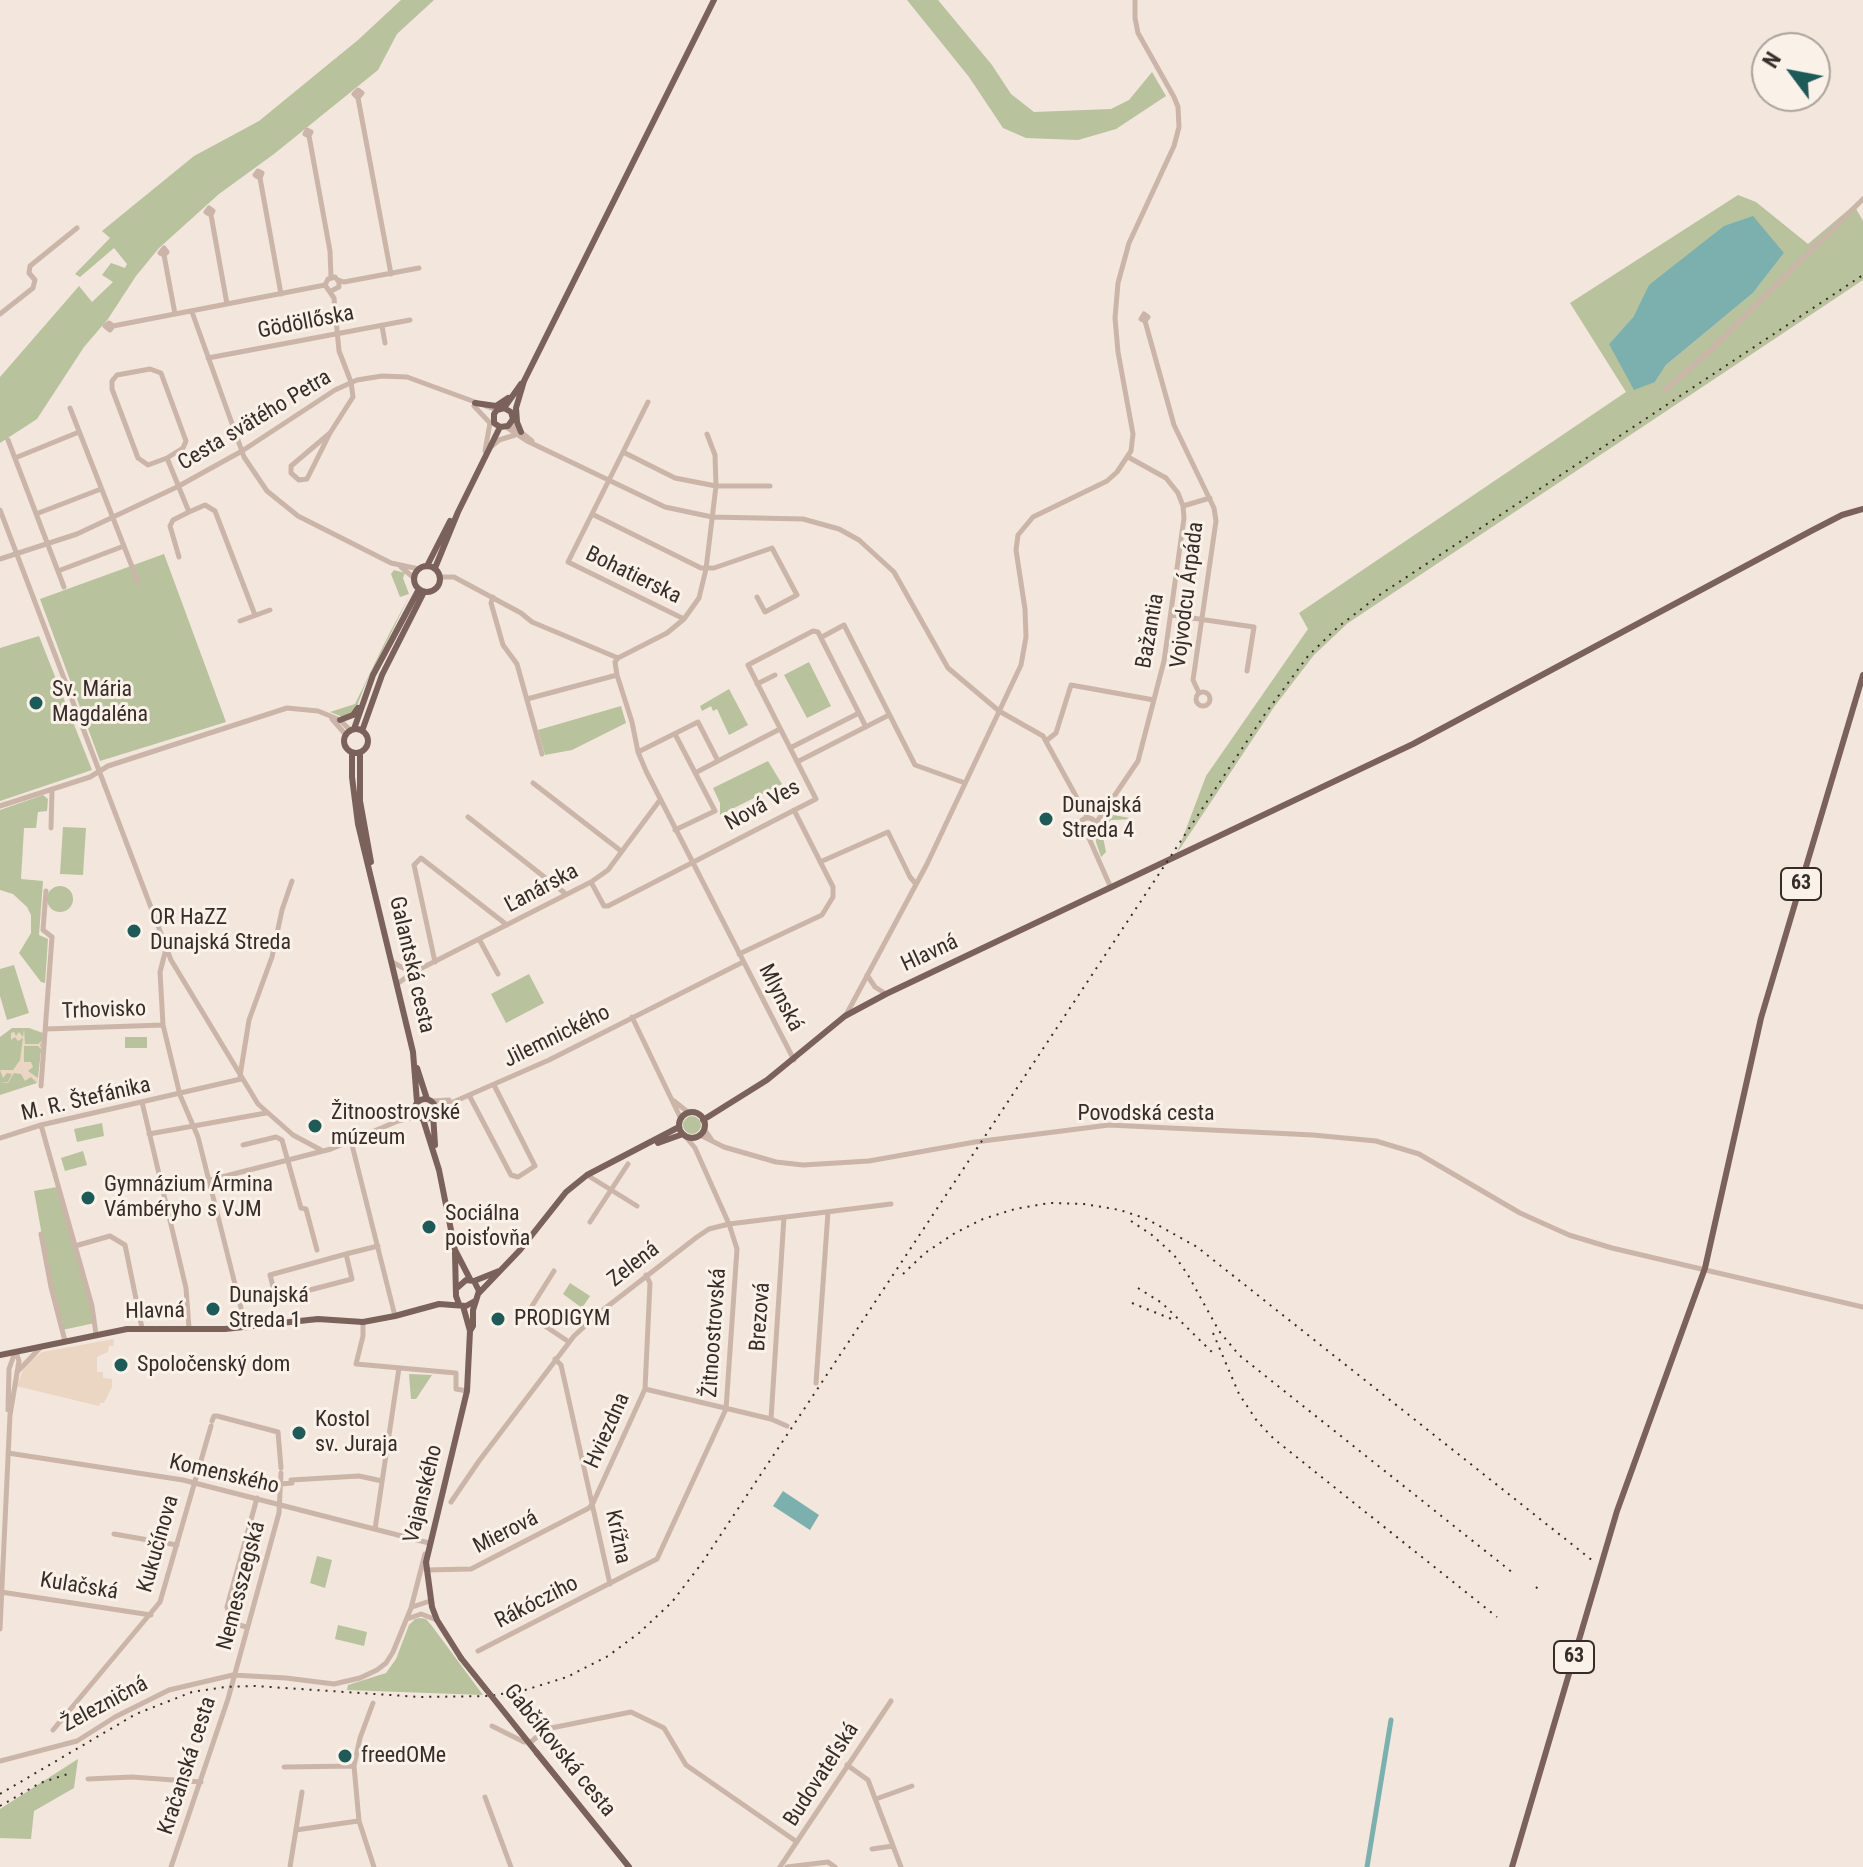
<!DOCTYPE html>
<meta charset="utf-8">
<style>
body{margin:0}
#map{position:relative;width:1863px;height:1867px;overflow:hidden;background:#f2e6dd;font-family:"Roboto Condensed",sans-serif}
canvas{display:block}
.north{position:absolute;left:1751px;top:32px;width:80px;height:80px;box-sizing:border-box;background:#faf1e9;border:2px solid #aca29c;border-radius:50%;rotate:302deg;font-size:22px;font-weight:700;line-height:32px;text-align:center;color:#382c28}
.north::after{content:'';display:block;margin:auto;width:28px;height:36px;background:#1d5a58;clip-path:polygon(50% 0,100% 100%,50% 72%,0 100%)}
</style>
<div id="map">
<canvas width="1863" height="1867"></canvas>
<div class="north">N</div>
</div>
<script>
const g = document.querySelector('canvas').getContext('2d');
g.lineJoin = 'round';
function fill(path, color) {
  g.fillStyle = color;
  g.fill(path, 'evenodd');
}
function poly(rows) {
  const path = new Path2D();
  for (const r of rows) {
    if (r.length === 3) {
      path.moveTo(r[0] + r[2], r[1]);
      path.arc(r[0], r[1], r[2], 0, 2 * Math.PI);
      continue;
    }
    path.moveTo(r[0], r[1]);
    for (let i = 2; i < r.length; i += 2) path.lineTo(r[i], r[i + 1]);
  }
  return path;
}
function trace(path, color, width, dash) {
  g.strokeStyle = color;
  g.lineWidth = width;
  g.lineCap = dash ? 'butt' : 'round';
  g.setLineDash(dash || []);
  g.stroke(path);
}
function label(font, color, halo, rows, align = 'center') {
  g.font = font + ' "Roboto Condensed",sans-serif';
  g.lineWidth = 6;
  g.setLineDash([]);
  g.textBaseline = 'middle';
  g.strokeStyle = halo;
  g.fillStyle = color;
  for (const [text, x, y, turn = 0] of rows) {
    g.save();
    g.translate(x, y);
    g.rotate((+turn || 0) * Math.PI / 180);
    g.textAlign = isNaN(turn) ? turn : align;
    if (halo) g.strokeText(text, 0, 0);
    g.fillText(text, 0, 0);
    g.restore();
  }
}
fill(poly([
 [401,0,434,0,397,34,378,70,274,154,219,194,159,248,136,276,108,319,84,347,37,419,0,443,0,377,79,286,92,302,113,282,102,275,111,263,125,268,127,264,114,248,80,277,75,274,110,238,102,231,194,156,259,121,358,40],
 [907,0,938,0,992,65,1011,94,1034,112,1111,109,1129,100,1152,72,1166,96,1116,129,1078,140,1026,138,1003,128,969,77],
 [1738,195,1756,202,1808,244,1854,205,1863,221,1863,280,1348,623,1314,655,1274,707,1177,853,1206,776,1308,629,1299,613,1626,392,1570,303],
 [1784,253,1753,293,1666,365,1655,382,1609,344,1634,316],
 [164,554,226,722,100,761,40,599],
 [394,570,405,573,403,578,409,594,400,597,391,574],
 [410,595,365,685,355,711,343,717,330,712,355,704,389,634],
 [39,636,92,770,0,801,0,648],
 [809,662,831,706,807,718,784,675],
 [729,689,748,725,729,735,717,709,713,711,711,706,702,711,700,706],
 [621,706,626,723,572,750,545,755,538,730],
 [768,761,782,784,720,815,720,803,713,788],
 [43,795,48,799,47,811,38,812,36,828,24,828,21,879,43,881,39,935,48,939,45,983,41,982,19,953,31,933,31,915,27,907,13,894,0,890,0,810],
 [1108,814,1135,819,1111,820,1108,823,1103,837,1106,852,1101,857,1096,842,1096,835],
 [63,827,86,828,83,875,60,874],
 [60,899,13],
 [14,965,29,1013,7,1020,0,996,0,969],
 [529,974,544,1003,506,1023,491,994],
 [12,1028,29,1028,43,1033,38,1078,37,1083,0,1095,0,1037],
 [125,1037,147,1037,147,1048,125,1048],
 [692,1125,9],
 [102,1123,104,1136,77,1142,74,1129],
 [83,1151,87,1165,65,1171,61,1158],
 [57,1187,95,1323,62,1330,51,1286,34,1191],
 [570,1283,590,1296,582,1308,563,1294],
 [409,1374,432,1375,416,1399,411,1399],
 [317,1556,332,1560,325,1588,310,1583],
 [420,1618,426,1619,432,1626,483,1695,347,1690,348,1685,386,1673,396,1659,409,1625,415,1619],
 [338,1625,367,1632,364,1646,335,1639],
 [78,1759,74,1788,34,1811,31,1839,0,1838,0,1809]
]), '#b8c29c');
fill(poly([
 [24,1029,25,1044,38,1044,43,1040,40,1045,42,1050,38,1046,24,1046,24,1062,31,1062,33,1067,28,1071,38,1078,37,1083,31,1077,25,1081,21,1074,14,1073,8,1083,0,1083,8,1082,12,1074,7,1073,3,1078,0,1070,13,1070,20,1060,23,1038,18,1041,15,1037,11,1040,11,1033,14,1032,16,1036,19,1032,23,1037],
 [114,1339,113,1346,109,1346,108,1352,97,1357,97,1372,103,1372,103,1378,112,1379,112,1387,104,1403,100,1403,99,1406,16,1386,26,1364,42,1352]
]), '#ebd6c4');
fill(poly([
 [1753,216,1784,253,1753,293,1666,365,1655,382,1634,390,1609,344,1634,316,1649,285,1724,226],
 [783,1491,819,1515,810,1530,773,1506]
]), '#7bb0ae');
trace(poly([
 [1367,1867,1391,1720]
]), '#7bb0ae', 5);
trace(poly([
 [358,98,354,94,358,90,362,93,358,98,391,274],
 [309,136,311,132,307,130,305,134,309,136,330,251,331,277],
 [260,178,262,173,258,171,255,175,260,178,281,294],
 [211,215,213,211,209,208,206,212,211,215,227,304],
 [164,255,160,253,164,248,167,252,164,255,175,314],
 [338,280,344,282,419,268],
 [192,312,244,457,267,491,298,516,391,563,419,569],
 [0,314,33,288,35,280,29,273,30,266,77,228],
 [1145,321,1141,319,1144,314,1148,317,1145,321,1174,425,1214,508,1216,521,1193,680,1199,693],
 [113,326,109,323,105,326,110,330,113,326,325,285],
 [382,326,385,343],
 [208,358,410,320],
 [1665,390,1711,350,1863,199],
 [648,402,568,562,684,619],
 [474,406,490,423,485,451],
 [70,408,138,582],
 [511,424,532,441],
 [506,427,527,441,665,507,712,517,803,519,839,529,859,540,894,572,948,668,999,711,1043,736,1088,818],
 [330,433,307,479,299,480,291,473,291,466,330,433,353,397,351,382,339,351,334,298,325,285,328,279,335,277,339,282,339,287,331,291],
 [8,440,64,587],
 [492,446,499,440,515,435],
 [623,452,675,478,716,486,770,486],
 [15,458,79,432],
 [167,458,183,448,186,441,161,373,150,369,117,375,112,381,112,389,138,458,148,465,167,458,189,512,173,520,170,526,179,557],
 [1183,506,1210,498],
 [0,510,171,960,258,1104,293,1135,321,1150],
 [189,512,205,505,215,511,255,615],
 [36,514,101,489],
 [592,514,701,568,714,568,772,548,797,595,765,612,757,597],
 [0,559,77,534,177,487,242,451,335,390,357,380,382,376,407,377,497,410],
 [401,567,414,578],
 [58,571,124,546],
 [441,577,454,577,521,613,532,622,618,658],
 [493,597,491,603,503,645,517,664,542,754],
 [1171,615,1254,627,1247,671],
 [240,621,270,610],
 [822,637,844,625,915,765,965,783],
 [618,658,615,662,617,675,632,722,638,752,646,771,794,1060],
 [618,658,667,633,684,619,699,598,706,569,716,486,715,455,707,434],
 [757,684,775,675],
 [1203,699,7],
 [527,699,617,675],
 [332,719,346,735],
 [675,734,715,811,675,830],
 [1046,741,1056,733,1071,685,1154,700],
 [790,748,859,713],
 [638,752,698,722,718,761,780,729],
 [797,762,889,715],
 [695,773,718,761],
 [533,783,621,851],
 [0,806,90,777,108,766,287,708,318,711,340,720,351,731],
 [468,817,566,894],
 [1088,827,9],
 [1096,823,1138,761,1164,661,1184,518,1183,506,1178,493,1166,478,1128,457],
 [51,828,52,790],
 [1088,836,1111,888],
 [820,862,888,832,910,877,916,884],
 [591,882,604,906,608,906,816,799,748,665,813,631,818,632,866,727],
 [479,939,498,974],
 [166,949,160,972,163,1025,180,1095,198,1137,246,1328],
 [739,954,822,915,833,897,833,887,794,810],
 [392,962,411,972],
 [435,962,414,865,421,858,507,925],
 [867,975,875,987,886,994],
 [397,984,412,973,591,882,608,870,660,800],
 [846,1015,927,864,1021,665,1026,637,1025,609,1016,550,1018,535,1033,517,1107,481,1117,472,1131,451,1133,434,1118,352,1115,318,1118,283,1129,243,1174,146,1179,127,1178,107,1174,97,1138,33,1135,18,1135,0],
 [632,1017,681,1119],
 [46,1029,163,1025],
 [240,1076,249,1020,272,957,282,910,292,881],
 [41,1086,52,937,43,930,46,891],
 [469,1095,511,1175,518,1177,535,1166,494,1085],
 [432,1101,449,1100],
 [674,1101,689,1113],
 [142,1102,186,1288,189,1328],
 [435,1110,549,1060,743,962],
 [402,1118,415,1107],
 [41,1125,92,1306,96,1334],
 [704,1129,711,1139],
 [149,1134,266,1113],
 [700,1135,724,1147,776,1162,803,1165,869,1161,975,1142,1109,1125,1313,1135,1376,1141,1419,1154,1520,1213,1569,1235,1612,1248,1863,1307],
 [0,1138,41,1125,241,1079],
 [351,1141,395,1316],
 [243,1145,276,1137,282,1140,301,1208,306,1209,317,1250],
 [587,1175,637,1206],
 [210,1180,331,1149,398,1121,418,1116],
 [590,1222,628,1164],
 [41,1234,51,1287,65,1341],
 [75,1246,110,1236,125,1245,142,1328],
 [346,1254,352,1279,283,1297,275,1294,270,1275,346,1254,378,1246],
 [554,1271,527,1314,569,1342],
 [363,1322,363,1336,356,1364,456,1373,456,1389,467,1391],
 [555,1359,561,1365,610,1584],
 [17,1372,41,1347],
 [816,1383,828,1212],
 [645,1389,771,1419,787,1426],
 [8,1410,9,1369,15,1352],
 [771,1419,784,1217],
 [212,1421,214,1416,217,1416,278,1432,281,1468],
 [8,1453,183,1480,429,1543],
 [280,1484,292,1483,291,1480,359,1476,382,1481],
 [451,1502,479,1461,574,1336,599,1313,697,1237,709,1229,729,1224,891,1204],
 [375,1529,399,1368],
 [114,1534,177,1545],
 [426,1570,471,1569,589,1508,593,1503,645,1389,650,1283,646,1275],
 [1,1592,151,1615],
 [412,1607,430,1601],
 [407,1619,421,1614,437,1620],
 [246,1627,233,1623,227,1607,257,1498],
 [0,1629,10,1415,19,1361,16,1352],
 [478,1651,657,1559,726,1409,737,1249,729,1224,695,1148,686,1137],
 [373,1703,360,1738,354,1766,359,1821,374,1867],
 [492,1726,524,1742,531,1742,546,1729,631,1712,664,1728,686,1765,797,1842],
 [53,1730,160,1602,211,1426],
 [0,1761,77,1741,115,1717,169,1690,233,1675,286,1678,334,1684,360,1678,377,1670,386,1663,393,1652,411,1608,425,1554],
 [847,1765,868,1780,901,1867],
 [284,1767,354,1766],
 [88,1779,132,1777,201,1782],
 [485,1797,511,1867],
 [876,1799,912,1786],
 [296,1830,358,1821],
 [872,1849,893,1846],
 [171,1867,228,1699,279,1513,281,1473],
 [290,1867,302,1792],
 [780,1867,891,1701],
 [787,1867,828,1862,835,1867]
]), '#cbb5a8', 5);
trace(poly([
 [475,403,496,406,508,398],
 [504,408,511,412,513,419,508,426,500,427,494,423,494,414,497,410,504,408,521,384],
 [521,432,517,422,516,408,524,381,714,0],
 [427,579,13],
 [427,566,450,521],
 [435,568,458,512,500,427],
 [340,720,353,715,358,708],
 [354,729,373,675,419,589],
 [356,741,12],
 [362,731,382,675,424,592],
 [352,752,352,777,358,824,413,1052,417,1102],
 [360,752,360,801,371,862],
 [417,1068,427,1099],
 [425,1109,10],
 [692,1125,13],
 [433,1114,435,1145],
 [423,1119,439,1170,455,1250,470,1279],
 [703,1120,767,1080,845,1016,886,994,1413,744,1811,531,1842,515,1863,509],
 [658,1143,683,1134],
 [455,1253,456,1296,459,1304],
 [457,1288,466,1280,474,1281,499,1271],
 [478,1294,520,1250,566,1192,587,1175,679,1127],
 [463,1306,470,1331],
 [0,1355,127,1329,225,1329,318,1319,363,1322,395,1316,439,1304,466,1306,475,1301],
 [461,1658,437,1620,432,1607,426,1562,467,1391,470,1331,473,1326,473,1310,479,1291,474,1281],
 [537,1753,629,1867],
 [1512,1867,1617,1511,1705,1268,1761,1018,1863,675]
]), '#7a6159', 6);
trace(poly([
 [1131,1221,1152,1235,1174,1255,1188,1275,1219,1331,1239,1355,1513,1573],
 [903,1274,925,1253,955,1233,983,1219,1015,1209,1049,1203,1084,1204,1120,1210,1147,1219,1197,1247,1593,1561],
 [1138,1288,1162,1303,1216,1356],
 [1132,1303,1174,1320],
 [1213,1333,1239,1394,1257,1421,1274,1439,1497,1617],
 [1536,1587,1538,1589],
 [0,1794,136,1714,192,1692,225,1687,255,1686,420,1697,490,1696,525,1690,567,1677,608,1656,639,1633,672,1602,702,1563,1265,714,1308,656,1338,627,1381,594,1863,275],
 [0,1806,40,1783,71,1773]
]), '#382c28', 2, [2, 6]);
trace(poly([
 [461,1658,537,1753]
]), '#7a6159', 6);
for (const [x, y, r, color] of [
 [36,703,8,"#1d5a58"],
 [1046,819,8,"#1d5a58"],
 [134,931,8,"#1d5a58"],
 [315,1126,8,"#1d5a58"],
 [88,1198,8,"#1d5a58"],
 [429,1227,8,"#1d5a58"],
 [213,1309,8,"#1d5a58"],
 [498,1319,8,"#1d5a58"],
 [121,1365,8,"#1d5a58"],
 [299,1433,8,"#1d5a58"],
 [345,1756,8,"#1d5a58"]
]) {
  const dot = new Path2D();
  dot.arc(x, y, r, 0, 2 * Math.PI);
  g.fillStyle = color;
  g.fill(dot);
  trace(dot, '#faf1e9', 3);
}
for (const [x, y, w] of [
 [1801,884,40],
 [1574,1657,40]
]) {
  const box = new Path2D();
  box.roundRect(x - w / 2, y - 16, w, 32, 6);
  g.fillStyle = '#faf1e9';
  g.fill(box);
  trace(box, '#382c28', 2);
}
label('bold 20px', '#382c28', null, [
 ["63",1801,884],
 ["63",1574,1657]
]);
label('22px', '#382c28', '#faf1e9', [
 ["Gödöllőska",306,323,-11],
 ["Cesta svätého Petra",255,421,-31],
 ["Bohatierska",633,576,26],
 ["Vojvodcu Árpáda",1188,595,-83],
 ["Bažantia",1151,631,-80],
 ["Nová Ves",763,806,-29],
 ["Ľanárska",542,889,-28],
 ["Hlavná",930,954,-25],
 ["Galantská cesta",411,965,77],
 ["Mlynská",780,998,63],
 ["Trhovisko",104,1011,-2],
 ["Jilemnického",557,1037,-26],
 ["M. R. Štefánika",86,1100,-13],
 ["Povodská cesta",1146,1114],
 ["Zelená",634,1265,-38],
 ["Hlavná",155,1312,-1],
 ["Brezová",761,1317,-86],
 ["Žitnoostrovská",715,1333,-86],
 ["Hviezdna",608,1431,-66],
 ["Komenského",224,1475,13],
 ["Vajanského",424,1494,-76],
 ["Mierová",506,1533,-27],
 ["Krížna",617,1537,78],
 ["Kukučínova",159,1544,-74],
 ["Nemesszegská",242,1586,-75],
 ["Kulačská",79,1587,9],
 ["Rákócziho",537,1603,-27],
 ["Železničná",105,1705,-28],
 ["Gabčíkovská cesta",559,1751,51],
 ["Kračanská cesta",188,1766,-72],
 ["Budovateľská",822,1775,-57]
]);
label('22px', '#382c28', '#faf1e9', [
 ["Sv. Mária",52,690],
 ["Magdaléna",52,715],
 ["Dunajská",1062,806],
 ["Streda 4",1062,831],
 ["OR HaZZ",150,918],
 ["Dunajská Streda",150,943],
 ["Žitnoostrovské",331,1113],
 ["múzeum",331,1138],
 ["Gymnázium Ármina",104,1185],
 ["Vámbéryho s VJM",104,1210],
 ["Sociálna",445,1214],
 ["poisťovňa",445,1239],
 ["Dunajská",229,1296],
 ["Streda 1",229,1321],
 ["PRODIGYM",514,1319],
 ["Spoločenský dom",137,1365],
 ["Kostol",315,1420],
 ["sv. Juraja",315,1445],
 ["freedOMe",361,1756]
], 'left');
</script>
